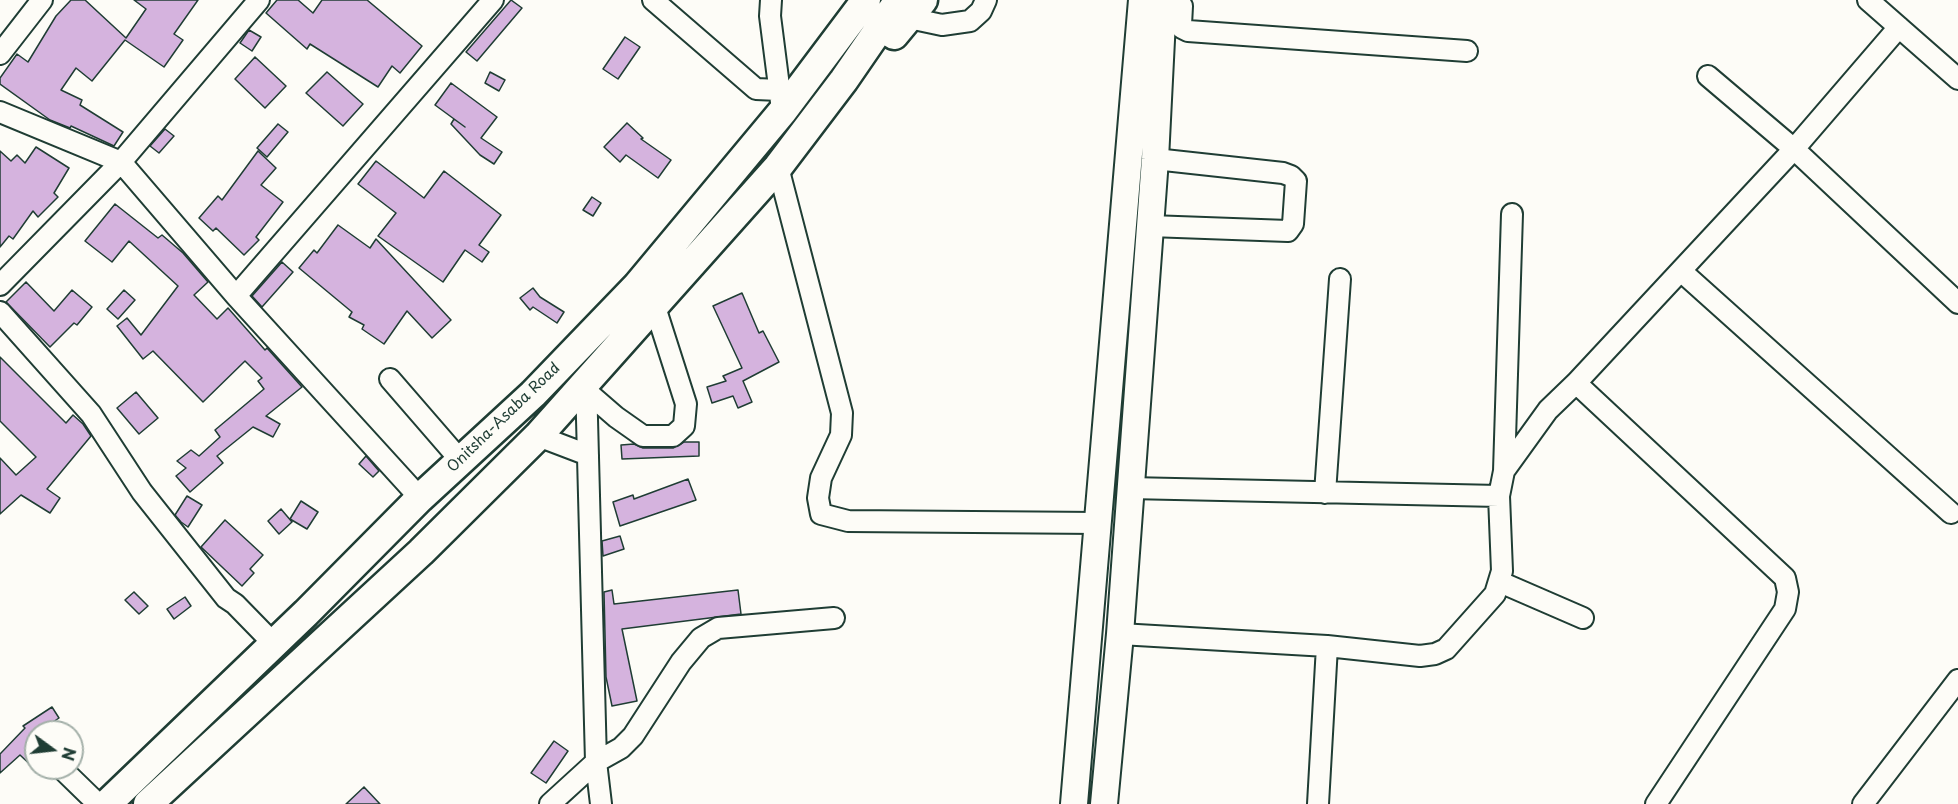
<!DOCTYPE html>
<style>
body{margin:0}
#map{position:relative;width:1958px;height:804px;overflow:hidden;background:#fdfcf7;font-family:"Playpen Sans",sans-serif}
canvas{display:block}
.north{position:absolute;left:24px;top:720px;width:60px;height:60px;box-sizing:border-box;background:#fdfcf7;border:2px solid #a4b0a9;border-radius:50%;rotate:105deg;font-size:16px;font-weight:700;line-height:24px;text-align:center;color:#1f3d34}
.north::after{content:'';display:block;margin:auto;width:21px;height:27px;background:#1f3d34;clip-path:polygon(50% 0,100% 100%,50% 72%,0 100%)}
</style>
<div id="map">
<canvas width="1958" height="804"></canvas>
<div class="north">N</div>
</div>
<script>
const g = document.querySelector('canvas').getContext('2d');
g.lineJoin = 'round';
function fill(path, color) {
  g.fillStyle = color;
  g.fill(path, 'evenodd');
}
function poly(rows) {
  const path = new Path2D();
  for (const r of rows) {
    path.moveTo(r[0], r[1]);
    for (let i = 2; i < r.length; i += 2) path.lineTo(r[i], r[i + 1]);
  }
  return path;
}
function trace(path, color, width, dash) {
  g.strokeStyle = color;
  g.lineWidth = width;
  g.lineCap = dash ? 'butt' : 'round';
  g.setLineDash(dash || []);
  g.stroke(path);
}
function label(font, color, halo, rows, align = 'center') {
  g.font = font + ' "Playpen Sans",sans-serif';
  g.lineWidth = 4.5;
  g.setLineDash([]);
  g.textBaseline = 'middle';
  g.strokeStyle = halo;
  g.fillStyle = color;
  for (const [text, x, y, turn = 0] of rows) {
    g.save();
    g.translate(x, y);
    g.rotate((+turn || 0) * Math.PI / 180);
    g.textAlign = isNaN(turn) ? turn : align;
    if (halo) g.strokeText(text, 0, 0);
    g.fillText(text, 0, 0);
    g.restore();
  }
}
const building = poly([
 [71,0,85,0,126,38,146,9,134,0,198,0,174,34,183,40,164,67,125,40,92,81,76,68,61,90,82,100,80,105,123,132,114,146,71,126,70,128,50,120,0,84,0,78,17,54,28,62,56,16,71,0],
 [277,0,298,0,313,13,322,0,367,0,422,46,400,73,392,66,378,87,310,44,307,49,266,13,277,0],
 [511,0,522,8,477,61,466,52,511,0],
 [249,30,261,37,252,51,240,43,249,30],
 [625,37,640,47,618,79,603,69,625,37],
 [255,57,286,86,265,108,235,79,255,57],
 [327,72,363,104,343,126,306,93,327,72],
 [490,72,505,80,499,91,485,83,490,72],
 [451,83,497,117,481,138,502,152,494,164,480,155,451,124,454,119,465,127,435,105,451,83],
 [627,123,643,138,641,139,671,160,658,178,626,155,620,162,604,147,627,123],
 [278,124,288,132,267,157,257,148,278,124],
 [165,129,174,136,159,153,150,146,165,129],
 [36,147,69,168,54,193,58,197,38,217,33,211,13,239,9,236,0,247,0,151,11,161,17,155,25,163,36,147],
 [258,151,276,168,261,185,283,202,256,237,259,240,244,255,216,228,213,231,199,218,218,196,222,200,258,151],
 [376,161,424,198,444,171,501,215,479,245,489,252,482,262,465,250,443,282,378,236,396,213,358,184,376,161],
 [592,197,601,203,593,216,583,210,592,197],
 [115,204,158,238,162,235,183,253,208,282,194,295,217,319,228,308,265,350,267,348,302,387,266,416,280,424,273,437,253,427,217,456,223,463,190,492,176,476,186,468,177,461,191,450,199,456,220,437,215,430,264,389,258,381,262,378,245,361,203,402,153,351,143,359,117,326,127,318,141,335,178,286,129,241,112,262,85,241,115,204],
 [338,225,370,248,376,239,451,320,432,338,407,311,384,344,362,329,364,325,349,317,352,312,299,268,314,250,317,253,338,225],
 [282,262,293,272,262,307,252,296,282,262],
 [26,282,54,311,72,290,92,307,77,325,74,323,50,347,6,302,26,282],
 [533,288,540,297,564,312,557,323,533,307,530,310,520,298,533,288],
 [124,290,135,300,118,319,107,309,124,290],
 [742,293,759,333,763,331,779,362,743,381,752,402,738,408,733,396,712,403,707,387,726,381,723,376,742,368,713,306,742,293],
 [0,357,66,423,73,415,83,424,91,436,47,489,60,498,50,513,21,495,0,514,0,458,16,475,36,457,0,421,0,357],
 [136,392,158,418,139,434,117,408,136,392],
 [684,442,699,442,699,456,622,459,621,445,634,444,643,448,673,448,684,442],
 [366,456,379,471,373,477,359,464,366,456],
 [688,479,696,500,620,526,613,502,633,495,634,499,688,479],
 [187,496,202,505,188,527,181,522,175,515,187,496],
 [301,501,318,512,307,529,290,519,301,501],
 [281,509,292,522,279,534,268,521,281,509],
 [225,520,263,555,250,569,254,573,242,586,201,547,225,520],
 [620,536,624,549,603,556,602,541,620,536],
 [612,590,614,604,738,590,741,614,622,629,637,701,612,706,606,677,604,592,612,590],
 [134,592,148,606,139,614,125,600,134,592],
 [185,597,191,606,174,619,167,609,185,597],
 [52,707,59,718,29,738,34,742,29,747,36,754,36,770,20,755,0,773,0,754,25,728,23,726,52,707],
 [554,741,568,751,546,783,531,773,554,741],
 [364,787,380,804,346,804,364,787]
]);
fill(building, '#d5b3de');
trace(building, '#1f3d34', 1.5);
const minor = poly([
 [653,0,756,89,779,90],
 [771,0,770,16,781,102],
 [1868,0,1958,79],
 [1163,3,1182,6,1181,25,1182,28,1188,31,1467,51],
 [909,18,942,25,970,21,981,11,986,0],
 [0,54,42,0],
 [1708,76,1794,149,1958,303],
 [0,112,121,162,236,296,420,498],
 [778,167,842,413,841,435,821,478,818,498,821,514,848,521,1098,523],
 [1150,226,1288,231,1293,224,1296,181,1291,176,1283,173,1155,159],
 [1681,271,1951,513],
 [0,285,121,162,259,0],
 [236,296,493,0],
 [0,312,91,414,142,492,226,598,235,604,274,644],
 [390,379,461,461],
 [586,381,596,762,601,804],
 [1576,383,1785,578,1788,592,1785,609,1656,804],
 [586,391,616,417,643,436,673,436,684,426,686,404,655,307],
 [538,436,588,455],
 [1504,471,1548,410,1576,383,1794,149,1899,27],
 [1129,488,1499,496],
 [1325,493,1340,279],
 [1500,582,1583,618],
 [1120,634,1327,646,1420,656,1435,654,1446,649,1495,594,1502,571,1499,496,1504,471,1512,214],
 [61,768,98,804],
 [550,804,596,762,621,748,633,736,681,662,701,638,718,628,834,618],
 [1318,804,1327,646],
 [1863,804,1958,680]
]);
const major = poly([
 [1074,804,1142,0],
 [1104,804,1120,634,1155,159,1163,0]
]);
const highway = poly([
 [894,35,923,0],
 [107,804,306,613,420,498,533,394,637,286,782,112,866,0],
 [148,804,421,552,538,436,778,167,844,80,899,0]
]);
trace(minor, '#1f3d34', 24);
trace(major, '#1f3d34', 30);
trace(highway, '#1f3d34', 33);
trace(minor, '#fdfcf7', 20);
trace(major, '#fdfcf7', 26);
trace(highway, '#fdfcf7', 28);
label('15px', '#1f3d34', '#fdfcf7', [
 ["Onitsha-Asaba Road",504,418,-44]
]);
</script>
